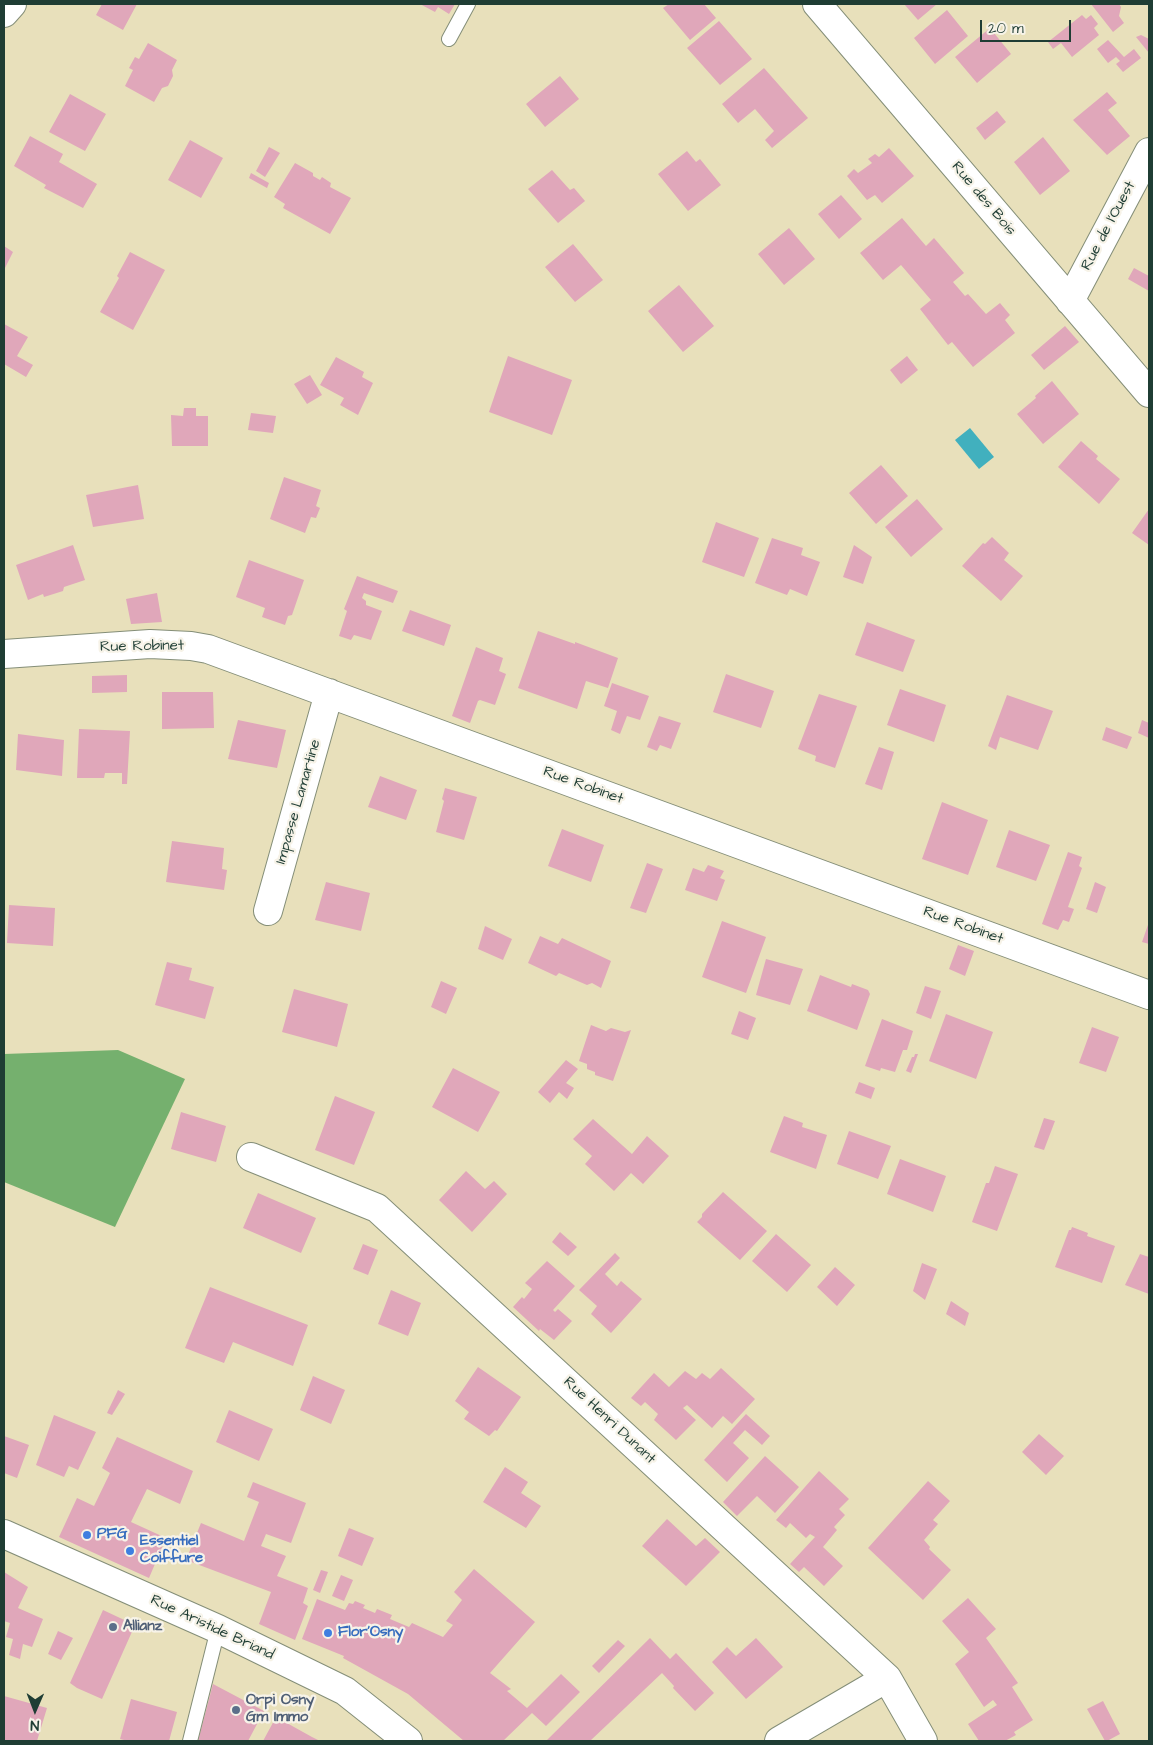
<!DOCTYPE html>
<style>
body{margin:0}
#map{position:relative;width:1153px;height:1745px;overflow:hidden;background:#e8e0bb;font-family:"Architects Daughter",sans-serif}
canvas{display:block}
.frame{position:absolute;inset:0;border:5px solid #1f3d34;pointer-events:none}
.north{position:absolute;left:10px;top:1685px;width:50px;height:50px;-webkit-text-stroke:4px #f7f3e8;paint-order:stroke;rotate:181deg;font-size:14px;font-weight:700;line-height:20px;text-align:center;color:#1f3d34}
.north::after{content:'';display:block;margin:auto;width:18px;height:22px;background:#1f3d34;clip-path:polygon(50% 0,100% 100%,50% 72%,0 100%)}
.scale{position:absolute;left:980px;top:20px;width:91px;height:22px;box-sizing:border-box;border:2px solid #1f3d34;border-top:0;padding-left:6px;font-size:15px;line-height:18px;white-space:nowrap;color:#1f3d34;-webkit-text-stroke:4px #f7f3e8;paint-order:stroke}
</style>
<div id="map">
<canvas width="1153" height="1745"></canvas>
<div class="frame"></div>
<div class="north">N</div>
<div class="scale">20 m</div>
</div>
<script>
const g = document.querySelector('canvas').getContext('2d');
g.lineJoin = 'round';
function fill(path, color) {
  g.fillStyle = color;
  g.fill(path, 'evenodd');
}
function poly(rows) {
  const path = new Path2D();
  for (const r of rows) {
    path.moveTo(r[0], r[1]);
    for (let i = 2; i < r.length; i += 2) path.lineTo(r[i], r[i + 1]);
  }
  return path;
}
function trace(path, color, width, dash) {
  g.strokeStyle = color;
  g.lineWidth = width;
  g.lineCap = dash ? 'butt' : 'round';
  g.setLineDash(dash || []);
  g.stroke(path);
}
function label(font, color, halo, rows, align = 'center') {
  g.font = font + ' "Architects Daughter",sans-serif';
  g.lineWidth = 4.5;
  g.setLineDash([]);
  g.textBaseline = 'middle';
  g.strokeStyle = halo;
  g.fillStyle = color;
  for (const [text, x, y, turn = 0] of rows) {
    g.save();
    g.translate(x, y);
    g.rotate((+turn || 0) * Math.PI / 180);
    g.textAlign = isNaN(turn) ? turn : align;
    if (halo) g.strokeText(text, 0, 0);
    g.fillText(text, 0, 0);
    g.restore();
  }
}
fill(poly([
 [118,1050,185,1079,115,1227,4,1182,4,1054]
]), '#75b06e');
fill(poly([
 [970,428,994,457,979,469,955,440]
]), '#41b0be');
fill(poly([
 [102,4,137,4,123,30,96,15],
 [420,4,455,4,449,14,438,7,435,12],
 [669,4,704,4,716,18,690,40,663,8],
 [904,4,937,4,918,20],
 [1091,4,1119,4,1121,7,1119,16,1124,23,1113,32],
 [947,10,968,36,935,64,914,38],
 [1082,15,1086,19,1091,15,1098,24,1094,28,1099,35,1072,57,1061,43,1053,49,1048,42],
 [719,21,752,59,720,85,687,48],
 [990,28,1011,54,977,83,955,57],
 [1141,35,1149,39,1149,53,1136,37],
 [1108,40,1124,57,1134,49,1141,58,1123,72,1116,64,1120,61,1116,57,1108,63,1097,49],
 [148,43,177,60,172,70,173,76,168,86,162,88,154,102,125,86,133,70,129,68,135,57,139,59],
 [764,68,808,118,772,148,765,140,774,131,755,109,738,123,722,104],
 [560,76,579,99,545,127,526,104],
 [1107,92,1117,103,1108,110,1130,136,1107,155,1073,120],
 [70,94,106,114,85,151,49,132],
 [997,111,1006,122,985,140,976,128],
 [30,136,63,154,59,162,97,184,83,208,44,188,46,185,14,166],
 [1043,137,1070,171,1040,195,1014,162],
 [190,140,223,158,201,198,168,180],
 [269,147,280,153,265,177,256,171],
 [889,148,914,176,882,203,875,195,867,200,847,176,854,169,858,173,872,163,868,159,875,154,879,157],
 [687,151,696,162,700,159,721,185,688,211,658,174],
 [295,163,313,173,313,176,320,180,322,177,331,183,330,187,351,198,330,234,283,208,285,204,274,197],
 [552,170,570,190,574,188,585,201,558,223,528,189],
 [251,173,269,183,267,188,249,178],
 [841,195,862,219,839,239,818,214],
 [902,218,926,246,934,238,964,273,953,282,965,296,968,294,986,314,1000,303,1010,315,1005,320,1015,333,973,367,952,342,948,345,920,309,931,300,901,265,883,280,860,253],
 [789,228,815,259,784,285,758,254],
 [573,244,603,280,575,302,545,267],
 [4,246,13,252,4,270],
 [130,252,165,270,133,330,100,312,119,278,117,276],
 [1134,268,1149,276,1149,291,1128,279],
 [679,285,714,326,683,352,648,311],
 [4,324,28,337,17,356,33,365,26,377,4,364],
 [1065,326,1079,342,1044,370,1031,355],
 [508,356,572,380,552,435,489,412],
 [907,356,918,370,901,384,890,370],
 [336,357,364,372,362,377,373,383,358,415,340,405,344,398,320,385],
 [310,375,322,395,307,404,294,384],
 [1052,381,1079,414,1043,444,1017,414,1036,398,1035,396],
 [184,408,196,408,196,416,208,416,208,446,172,446,171,415,183,416],
 [251,413,276,416,273,433,248,430],
 [1081,441,1098,456,1096,459,1120,479,1099,504,1058,467],
 [881,465,908,496,876,524,849,493],
 [284,477,321,490,316,506,320,508,316,518,311,517,305,533,270,519],
 [138,485,144,519,93,527,86,495],
 [917,499,943,529,911,557,885,527],
 [1149,509,1149,545,1132,533],
 [716,522,759,538,744,577,702,562],
 [992,537,1009,553,1004,560,1023,576,1001,601,962,566,983,543,985,544],
 [772,538,803,548,801,555,820,562,807,596,790,589,787,595,755,583],
 [73,545,85,580,64,587,63,591,44,597,43,594,28,600,16,565],
 [854,545,872,557,863,584,843,577],
 [249,560,304,580,292,615,288,616,285,625,262,617,265,608,236,597],
 [357,576,398,591,393,603,364,593,362,598,366,601,366,605,382,611,371,640,354,635,351,640,339,636,347,611,344,609],
 [157,593,162,622,131,624,126,599],
 [410,610,451,625,444,646,402,631],
 [867,622,915,640,903,672,855,655],
 [538,631,575,644,575,642,618,658,608,688,586,681,577,709,518,688],
 [476,647,503,658,499,671,506,674,495,705,480,700,478,701,470,723,452,716],
 [726,674,774,691,761,728,713,712],
 [127,675,127,692,92,693,92,676],
 [612,683,649,696,640,720,627,716,620,734,611,730,617,711,604,706],
 [900,689,946,705,934,742,887,725],
 [162,692,213,692,214,728,162,729],
 [819,694,857,706,835,768,815,761,816,756,798,749],
 [1007,695,1053,711,1038,750,1000,737,996,750,988,746],
 [659,716,681,723,671,749,660,745,657,751,647,747],
 [238,720,286,730,277,768,228,759],
 [1142,720,1149,723,1149,738,1138,733],
 [1106,727,1132,737,1127,749,1102,740],
 [79,729,130,731,127,784,122,784,122,773,105,773,104,778,77,778],
 [18,734,64,740,62,776,16,770],
 [879,747,894,752,882,790,865,784],
 [380,776,417,790,406,820,368,807],
 [445,788,477,797,464,840,436,832,444,801,442,799],
 [942,802,988,820,968,875,922,859],
 [562,829,604,845,591,882,548,866],
 [1009,830,1050,845,1036,881,996,867],
 [172,841,224,848,222,869,227,870,224,890,166,882],
 [1068,852,1082,857,1079,866,1082,868,1068,907,1074,909,1069,922,1063,920,1058,930,1042,924],
 [647,863,663,869,646,913,630,908],
 [708,865,724,871,720,878,725,880,717,901,685,890,693,868,704,872],
 [326,882,370,893,361,931,315,920],
 [1095,882,1106,887,1097,913,1086,909],
 [9,905,55,908,53,946,7,943],
 [722,921,766,937,746,993,702,977],
 [1149,922,1149,944,1142,942],
 [485,926,512,939,503,960,478,949],
 [540,936,558,944,562,938,611,961,601,988,592,983,587,985,559,973,556,976,528,963],
 [958,945,974,951,965,976,949,969],
 [766,959,803,969,790,1005,756,995],
 [167,962,192,968,189,980,214,987,205,1019,155,1005],
 [820,975,851,987,852,984,868,990,870,994,857,1030,807,1011],
 [441,981,457,988,446,1014,431,1007],
 [925,986,941,991,931,1019,916,1013],
 [294,989,348,1004,337,1047,282,1032],
 [739,1011,756,1018,748,1040,731,1034],
 [946,1014,993,1032,976,1079,929,1061],
 [882,1019,913,1031,907,1050,903,1050,895,1072,881,1068,880,1071,865,1066],
 [591,1025,606,1031,611,1028,625,1032,631,1030,613,1081,595,1075,595,1072,587,1069,587,1064,579,1061],
 [1092,1027,1119,1037,1106,1072,1079,1063],
 [915,1054,918,1054,911,1073,906,1071,912,1057,914,1057],
 [566,1060,578,1069,566,1083,574,1088,567,1099,559,1092,550,1103,538,1092],
 [453,1068,500,1092,478,1132,432,1107],
 [859,1082,875,1088,871,1099,855,1093],
 [335,1096,375,1112,354,1165,315,1150],
 [181,1112,226,1126,216,1162,171,1149],
 [784,1116,803,1123,802,1127,827,1135,816,1169,770,1152],
 [1044,1118,1055,1121,1044,1150,1034,1147],
 [593,1119,632,1154,647,1136,669,1156,643,1184,631,1173,614,1191,585,1164,592,1156,573,1139],
 [849,1131,891,1146,878,1179,837,1164],
 [900,1159,946,1176,933,1212,887,1194],
 [995,1166,1018,1174,997,1231,972,1222,986,1183,989,1183],
 [466,1171,485,1189,494,1181,507,1194,472,1232,439,1200],
 [723,1192,767,1231,740,1260,697,1222,702,1217,702,1214],
 [258,1193,316,1218,301,1253,243,1228],
 [1072,1227,1088,1233,1087,1236,1115,1246,1102,1283,1055,1267,1069,1230,1071,1230],
 [560,1232,577,1247,568,1256,552,1242],
 [776,1234,811,1265,787,1292,752,1261],
 [363,1244,378,1250,368,1275,353,1269],
 [615,1253,620,1258,605,1274,617,1286,621,1281,642,1299,611,1333,591,1314,597,1306,579,1290],
 [1140,1254,1149,1257,1149,1294,1125,1285],
 [547,1261,575,1286,553,1310,555,1312,558,1309,572,1321,554,1340,540,1329,539,1331,513,1307,522,1297,524,1299,532,1289,525,1283],
 [922,1263,937,1269,925,1300,913,1291],
 [835,1267,855,1285,837,1306,817,1287],
 [210,1287,308,1325,293,1366,233,1342,224,1363,185,1348],
 [391,1290,421,1303,408,1336,378,1324],
 [951,1301,969,1313,965,1326,946,1314],
 [478,1367,521,1397,497,1431,495,1430,489,1436,464,1419,469,1412,455,1401],
 [721,1368,755,1399,732,1424,723,1416,712,1428,687,1405,683,1408,696,1420,676,1440,654,1420,658,1414,645,1402,641,1406,631,1398,654,1373,669,1387,685,1371,696,1379,702,1373,710,1379],
 [313,1376,345,1390,331,1424,300,1410],
 [118,1390,125,1394,112,1415,107,1413],
 [229,1410,273,1429,259,1461,216,1442],
 [746,1414,770,1436,762,1445,745,1430,733,1443,749,1458,727,1482,704,1460],
 [54,1415,96,1432,78,1470,69,1466,64,1477,36,1465],
 [1039,1434,1064,1456,1046,1475,1022,1452],
 [4,1436,29,1445,17,1478,4,1473],
 [117,1437,193,1471,180,1504,147,1489,131,1522,166,1538,149,1578,59,1537,77,1498,94,1506,110,1473,102,1468],
 [765,1456,799,1487,775,1513,757,1496,737,1516,723,1502],
 [505,1467,528,1482,521,1493,541,1506,526,1528,483,1502],
 [819,1471,849,1499,839,1509,845,1515,834,1527,837,1530,823,1547,843,1566,824,1586,804,1567,799,1572,790,1564,815,1537,810,1534,806,1538,790,1523,786,1528,776,1520],
 [928,1481,950,1501,933,1520,938,1524,924,1540,930,1547,929,1549,951,1570,923,1600,868,1548],
 [253,1482,306,1503,291,1543,266,1534,261,1546,286,1556,277,1576,308,1588,303,1603,308,1606,295,1640,259,1624,271,1592,186,1560,201,1523,244,1541,259,1502,247,1497],
 [667,1519,696,1546,705,1538,720,1552,686,1586,642,1546],
 [349,1528,374,1538,362,1566,338,1556],
 [474,1569,535,1622,490,1673,511,1689,507,1691,527,1708,561,1674,580,1692,546,1726,532,1713,503,1741,464,1741,408,1694,343,1658,344,1656,302,1639,317,1599,345,1610,349,1603,353,1604,355,1601,365,1605,363,1608,375,1613,377,1609,392,1615,390,1619,409,1627,412,1623,443,1637,453,1625,446,1621,462,1600,454,1592],
 [321,1570,328,1572,320,1593,313,1590],
 [4,1572,28,1587,18,1608,43,1619,32,1647,23,1644,20,1659,9,1655,13,1639,6,1637,10,1623,4,1621],
 [341,1575,353,1580,344,1601,332,1596],
 [968,1598,996,1629,986,1638,1018,1683,1012,1687,1033,1720,1014,1732,1016,1735,1005,1741,979,1741,968,1724,997,1705,993,1700,984,1707,955,1664,969,1652,942,1621],
 [103,1610,135,1625,102,1699,77,1688,70,1683],
 [58,1631,73,1638,61,1660,48,1654],
 [650,1638,670,1659,676,1653,714,1693,695,1711,673,1688,674,1686,662,1673,590,1741,546,1741],
 [756,1638,783,1667,746,1699,712,1662,727,1647,736,1656],
 [618,1640,625,1646,599,1673,592,1666],
 [213,1684,264,1711,248,1741,198,1741],
 [4,1696,47,1708,37,1741,4,1741],
 [131,1699,177,1712,169,1741,128,1741,120,1739],
 [1103,1701,1120,1734,1107,1741,1105,1741,1087,1709],
 [276,1717,312,1737,320,1741,263,1741]
]), '#e0a7ba');
const service = poly([
 [449,39,468,4],
 [190,1741,218,1629]
]);
const minor = poly([
 [817,4,1149,393],
 [1070,301,1149,152],
 [4,654,150,644,191,646,208,649,1149,995],
 [268,911,329,693],
 [251,1157,377,1208,887,1678,923,1741],
 [4,1534,218,1629,345,1691,408,1741],
 [779,1741,887,1678]
]);
const tertiary = poly([
 [4,13,12,4]
]);
trace(service, '#848e78', 16);
trace(minor, '#848e78', 30);
trace(tertiary, '#848e78', 30);
trace(service, '#fff', 14);
trace(minor, '#fff', 28);
trace(tertiary, '#fff', 28);
for (const [x, y, r, color] of [
 [87,1535,5,"#3f7fe0"],
 [130,1551,5,"#3f7fe0"],
 [113,1627,5,"#5c6f8a"],
 [328,1633,5,"#3f7fe0"],
 [236,1710,5,"#5c6f8a"]
]) {
  const dot = new Path2D();
  dot.arc(x, y, r, 0, 2 * Math.PI);
  g.fillStyle = color;
  g.fill(dot);
  trace(dot, '#f7f3e8', 2);
}
label('15px', '#1f3d34', '#f7f3e8', [
 ["Rue des Bois",983,199,50],
 ["Rue de l'Ouest",1109,226,-62],
 ["Rue Robinet",142,647,-1],
 ["Rue Robinet",583,786,20],
 ["Impasse Lamartine",299,802,-74],
 ["Rue Robinet",963,926,20],
 ["Rue Henri Dunant",609,1421,43],
 ["Rue Aristide Briand",212,1628,25]
]);
label('bold 15px', '#366cbe', '#f7f3e8', [
 ["PFG",97,1535],
 ["Essentiel",140,1542],
 ["Coiffure",140,1559],
 ["Flor'Osny",338,1633]
], 'left');
label('bold 15px', '#4e5e75', '#f7f3e8', [
 ["Allianz",123,1627],
 ["Orpi Osny",246,1701],
 ["Gm Immo",246,1718]
], 'left');
</script>
